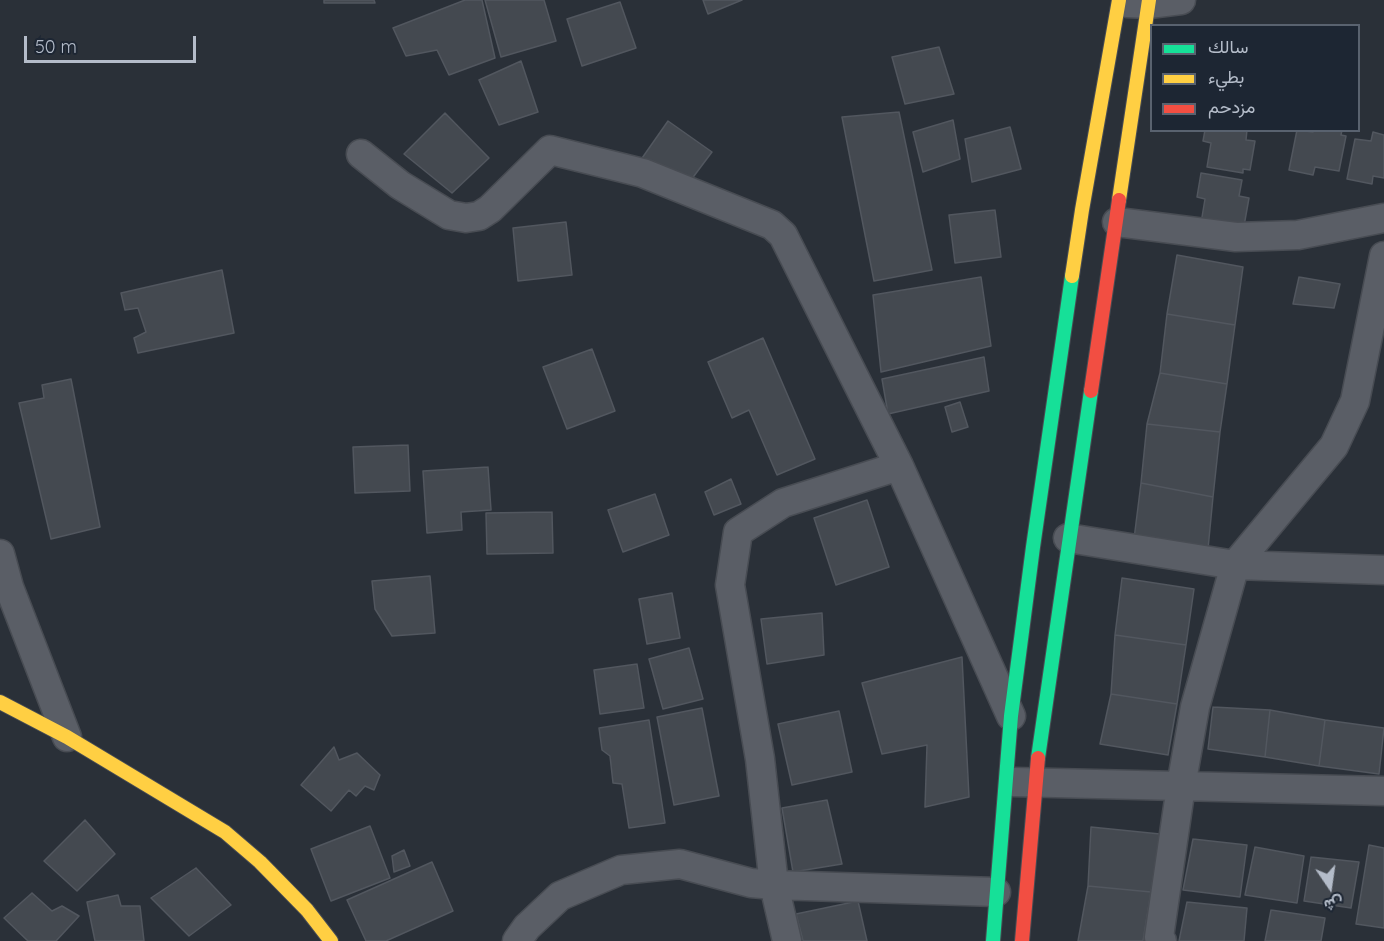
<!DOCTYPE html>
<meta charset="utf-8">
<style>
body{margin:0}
#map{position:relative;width:1384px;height:941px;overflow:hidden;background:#2a3038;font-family:Quicksand,Vazirmatn,sans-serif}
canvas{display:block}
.legend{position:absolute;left:1150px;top:24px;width:210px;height:108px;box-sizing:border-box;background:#1d2633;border:2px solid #59626f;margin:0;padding:8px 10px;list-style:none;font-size:18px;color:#b4bcc9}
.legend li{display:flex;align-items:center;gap:12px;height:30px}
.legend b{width:30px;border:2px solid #59626f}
.north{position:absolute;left:1300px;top:857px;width:60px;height:60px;-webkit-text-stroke:4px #1d2633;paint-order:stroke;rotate:167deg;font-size:16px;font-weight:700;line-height:24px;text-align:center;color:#b4bcc9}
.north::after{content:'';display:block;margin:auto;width:21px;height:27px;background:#b4bcc9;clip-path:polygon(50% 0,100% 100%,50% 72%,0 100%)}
.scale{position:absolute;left:24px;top:36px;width:172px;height:27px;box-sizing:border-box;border:3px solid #b4bcc9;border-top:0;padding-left:8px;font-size:18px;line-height:21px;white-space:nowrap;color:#b4bcc9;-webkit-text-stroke:4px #1d2633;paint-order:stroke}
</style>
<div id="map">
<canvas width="1384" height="941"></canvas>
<ul class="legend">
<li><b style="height:8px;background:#16e098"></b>سالك</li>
<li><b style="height:8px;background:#ffcf43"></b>بطيء</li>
<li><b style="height:8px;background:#f24e42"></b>مزدحم</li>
</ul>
<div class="north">ش</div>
<div class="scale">50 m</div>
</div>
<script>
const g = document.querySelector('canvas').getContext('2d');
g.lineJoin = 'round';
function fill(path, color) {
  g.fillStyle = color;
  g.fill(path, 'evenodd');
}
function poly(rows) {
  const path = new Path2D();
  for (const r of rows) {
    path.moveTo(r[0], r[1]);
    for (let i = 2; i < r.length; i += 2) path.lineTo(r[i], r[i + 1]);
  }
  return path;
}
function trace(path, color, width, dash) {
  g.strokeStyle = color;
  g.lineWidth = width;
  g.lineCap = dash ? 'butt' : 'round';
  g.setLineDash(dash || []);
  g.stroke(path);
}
const building = poly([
 [324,0,374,0,375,3,324,3,324,0],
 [465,0,482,0,495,58,449,75,437,50,406,56,393,28,465,0],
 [485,0,544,0,556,41,501,57,485,0],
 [703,0,742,0,708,14,703,0],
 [620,2,636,48,582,66,567,19,620,2],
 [939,47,954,94,905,104,892,57,939,47],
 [521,61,538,112,499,125,479,80,521,61],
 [899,112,932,270,874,281,842,117,899,112],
 [445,113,489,158,452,193,404,154,445,113],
 [953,120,960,159,923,172,913,132,953,120],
 [668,121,712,152,688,184,640,161,668,121],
 [1010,127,1021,169,972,182,965,139,1010,127],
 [1205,130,1247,130,1246,140,1255,141,1250,170,1243,169,1243,173,1207,167,1211,143,1203,141,1205,130],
 [1297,130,1313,132,1313,130,1342,130,1341,135,1346,136,1339,171,1315,167,1313,175,1289,170,1297,130],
 [1373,132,1384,135,1384,178,1373,176,1372,184,1347,179,1355,139,1371,141,1373,132],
 [1201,173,1242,180,1239,196,1249,198,1244,226,1201,223,1205,199,1197,197,1201,173],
 [995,210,1001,257,955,263,949,215,995,210],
 [566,222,572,275,518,281,513,228,566,222],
 [1177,255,1243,267,1235,325,1167,314,1177,255],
 [222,270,234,333,138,353,134,338,146,332,138,308,125,310,121,293,222,270],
 [981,277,991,346,881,372,873,295,981,277],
 [1299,277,1340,284,1334,308,1293,304,1299,277],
 [1167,314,1235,325,1227,384,1160,373,1167,314],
 [763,338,815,459,777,475,749,410,732,418,708,362,763,338],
 [592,349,615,411,567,429,543,367,592,349],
 [984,357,989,391,888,414,882,379,984,357],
 [1160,373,1227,384,1220,432,1147,424,1160,373],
 [71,379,100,527,51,539,19,403,44,398,42,385,71,379],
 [960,402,968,427,952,432,945,407,960,402],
 [1147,424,1220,432,1213,497,1141,483,1147,424],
 [408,445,410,491,355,493,353,447,408,445],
 [488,467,491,510,461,512,462,530,427,533,423,471,488,467],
 [731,479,741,504,714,515,705,492,731,479],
 [1141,483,1213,497,1208,549,1134,539,1141,483],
 [655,494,669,535,623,552,608,510,655,494],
 [867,500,889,567,836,585,814,518,867,500],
 [552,512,553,553,487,554,486,513,552,512],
 [430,576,435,633,392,636,375,609,372,581,430,576],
 [1122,578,1194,589,1186,645,1115,635,1122,578],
 [672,593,680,638,647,644,639,599,672,593],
 [822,613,824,655,767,664,761,619,822,613],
 [1115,635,1186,645,1177,704,1111,694,1115,635],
 [689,648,703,699,663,709,649,659,689,648],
 [962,657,969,797,925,807,927,745,882,754,862,683,962,657],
 [637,664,644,708,600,714,594,670,637,664],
 [1111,694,1177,704,1168,755,1100,744,1111,694],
 [1213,707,1270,710,1265,757,1208,749,1213,707],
 [702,708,719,796,674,805,657,717,702,708],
 [1270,710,1325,720,1319,766,1265,757,1270,710],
 [839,711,852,772,792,785,778,724,839,711],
 [649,720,665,823,629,828,622,784,613,783,610,756,602,750,599,728,649,720],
 [1325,720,1384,728,1379,774,1319,766,1325,720],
 [334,747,339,760,357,753,380,775,374,790,365,786,356,796,349,790,331,811,301,785,334,747],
 [827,800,842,864,793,872,782,808,827,800],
 [85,820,115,854,77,891,44,861,85,820],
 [370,826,390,878,331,901,311,849,370,826],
 [1091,827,1160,834,1151,892,1088,886,1091,827],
 [1193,839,1247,845,1240,897,1183,890,1193,839],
 [1369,845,1384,848,1384,928,1356,924,1369,845],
 [1255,847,1304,856,1297,903,1245,895,1255,847],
 [404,850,410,866,394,872,392,856,404,850],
 [1311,857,1359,862,1351,908,1304,901,1311,857],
 [432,862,453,911,386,941,366,941,347,900,432,862],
 [196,868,231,905,189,936,151,898,196,868],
 [1088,886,1151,892,1143,941,1078,941,1088,886],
 [32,893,52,911,62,906,79,916,56,941,28,941,4,918,32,893],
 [118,895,121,906,140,906,144,941,95,941,87,902,118,895],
 [858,901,867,941,803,941,796,914,858,901],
 [1187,902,1247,908,1244,941,1179,941,1187,902],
 [1271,910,1325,918,1321,941,1265,941,1271,910]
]);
fill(building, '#444950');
trace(building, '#52575f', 1.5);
const street = poly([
 [1127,3,1149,4,1181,0],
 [361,154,400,185,449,215,466,218,479,216,490,209,550,150,643,173,772,225,783,235,899,466,1011,716],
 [1117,222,1236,237,1298,235,1384,218],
 [1068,538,1235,565,1384,570],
 [0,554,9,587,67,737],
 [1014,782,1384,791],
 [517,941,527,927,560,896,621,870,680,864,751,883,774,885,996,892],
 [787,941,774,885,760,759,730,585,738,532,783,503,899,466],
 [1162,941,1159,937,1181,786,1195,707,1235,565,1334,446,1355,401,1384,256]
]);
const fast = poly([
 [1038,758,1091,391],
 [993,941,1011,716,1033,547,1072,276]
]);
const slow = poly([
 [1119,200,1149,0],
 [1072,276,1082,210,1119,0],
 [0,702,67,737,225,832,260,862,307,910,331,941]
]);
const jam = poly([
 [1091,391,1119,200],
 [1022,941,1038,758]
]);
trace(street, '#484c53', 31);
trace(fast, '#484c53', 16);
trace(slow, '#484c53', 16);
trace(jam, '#484c53', 16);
trace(street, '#5a5e66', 28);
trace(fast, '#16e098', 14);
trace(slow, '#ffcf43', 14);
trace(jam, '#f24e42', 14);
</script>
